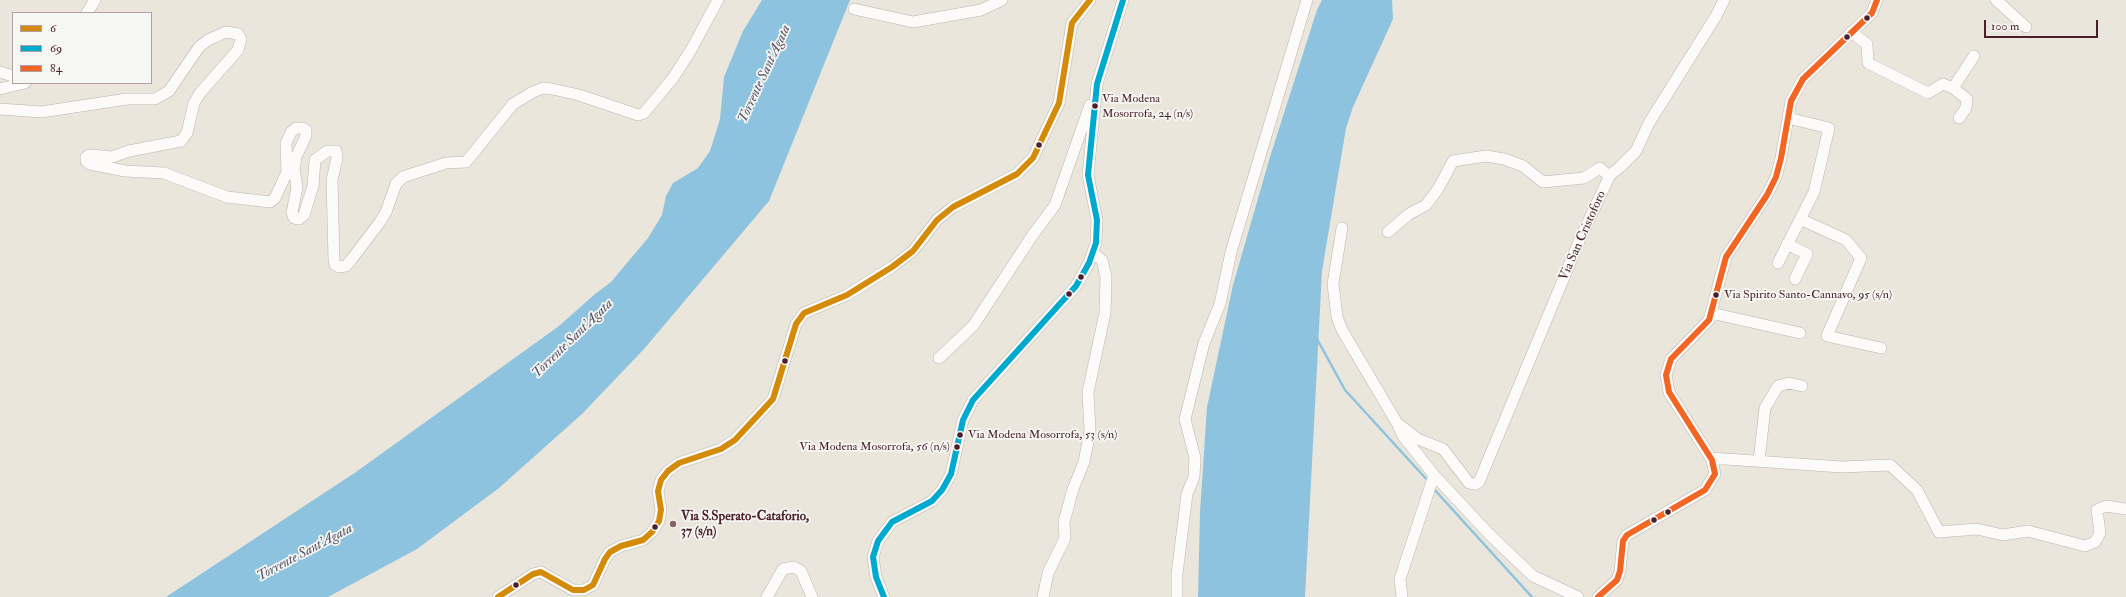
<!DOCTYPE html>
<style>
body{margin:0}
#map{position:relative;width:2126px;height:597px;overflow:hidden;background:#eae6db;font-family:"IM FELL Double Pica",serif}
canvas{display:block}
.legend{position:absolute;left:12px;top:12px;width:140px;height:72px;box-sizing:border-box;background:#f6f6f2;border:1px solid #b1a0a2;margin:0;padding:5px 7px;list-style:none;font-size:12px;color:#4a1f2b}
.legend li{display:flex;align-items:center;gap:8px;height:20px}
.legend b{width:20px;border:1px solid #b1a0a2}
.scale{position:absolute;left:1984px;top:20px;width:114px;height:18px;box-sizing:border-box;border:2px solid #4a1f2b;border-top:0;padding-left:5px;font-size:12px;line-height:14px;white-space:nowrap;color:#4a1f2b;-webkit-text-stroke:3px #f6f6f2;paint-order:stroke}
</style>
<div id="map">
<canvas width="2126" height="597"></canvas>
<ul class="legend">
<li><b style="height:5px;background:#d48b09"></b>6</li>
<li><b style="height:5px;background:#00a9ce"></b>69</li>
<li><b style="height:5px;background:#f26522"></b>84</li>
</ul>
<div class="scale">100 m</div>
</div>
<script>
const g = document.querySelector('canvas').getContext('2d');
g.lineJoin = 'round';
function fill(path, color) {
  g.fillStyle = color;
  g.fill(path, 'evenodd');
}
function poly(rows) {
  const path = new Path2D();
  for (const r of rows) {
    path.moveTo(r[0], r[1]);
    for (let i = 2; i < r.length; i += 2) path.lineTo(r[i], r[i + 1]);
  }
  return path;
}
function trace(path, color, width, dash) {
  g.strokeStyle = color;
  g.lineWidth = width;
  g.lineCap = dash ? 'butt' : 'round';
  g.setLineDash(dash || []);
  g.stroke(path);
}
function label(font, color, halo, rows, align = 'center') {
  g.font = font + ' "IM FELL Double Pica",serif';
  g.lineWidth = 3.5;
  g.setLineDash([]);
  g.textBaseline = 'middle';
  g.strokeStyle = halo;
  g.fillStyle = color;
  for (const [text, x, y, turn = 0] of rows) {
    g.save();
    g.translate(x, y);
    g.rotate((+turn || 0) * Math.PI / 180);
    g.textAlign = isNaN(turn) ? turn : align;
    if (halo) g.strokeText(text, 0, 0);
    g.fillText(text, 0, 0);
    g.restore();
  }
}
fill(poly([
 [762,0,850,0,769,201,644,349,582,414,499,488,417,549,328,597,166,597,356,472,559,326,595,294,611,282,648,238,662,215,666,196,673,183,698,168,710,151,720,119,724,77,743,31],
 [1322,0,1392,0,1393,19,1353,107,1346,128,1322,271,1305,597,1198,597,1200,512,1207,407,1233,285,1270,157,1317,10]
]), '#8ec3df');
trace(poly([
 [1317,339,1345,390,1429,482],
 [1433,488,1532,597]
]), '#8ec3df', 2.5);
const minor = poly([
 [1996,0,2026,27],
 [854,9,913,22,981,10,1002,0],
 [87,13,95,0],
 [1851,32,1867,44,1868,63,1928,93,1943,84,1953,88,1967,99,1966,108,1959,118],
 [0,72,13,76],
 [1953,88,1974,56],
 [0,89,25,83],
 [0,109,41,112,127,99,155,99,169,91,199,47,208,40,226,32,238,34,241,39,238,50,200,93,194,103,187,133,181,141,129,151,112,157,89,155,86,157,86,161,90,164,125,171,164,173,227,197,270,202,275,198,287,172,286,143,291,132,296,128,302,128,306,130,306,136,296,157,294,169,297,187,292,213,294,218,299,219,304,215,313,186,315,160,327,151,336,151,337,158,332,180,334,260,335,265,339,267,346,266,351,260,380,222,386,212,396,184,403,177,415,173,446,163,466,162,513,104,533,92,543,88,552,89,579,95,638,115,644,113,673,78,691,50,718,0],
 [1800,219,1846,240,1861,258,1827,336,1881,348],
 [1342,228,1333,284,1337,317,1342,330,1397,423,1403,436,1434,475,1489,534,1533,576,1578,597],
 [1388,232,1409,214,1426,205,1438,189,1453,161,1486,156,1504,159,1523,166,1543,182,1584,178,1600,168,1609,176],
 [1787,244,1807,254,1795,279],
 [1778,263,1814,192,1829,128,1788,118],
 [1711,313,1800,333],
 [939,358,973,326,1032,236,1055,205,1090,105],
 [1397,423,1418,439,1443,449,1469,483,1475,484,1479,482,1580,239,1610,175,1620,167,1636,151,1649,123,1716,16,1724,0],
 [1711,458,1842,467,1890,465,1917,490,1939,532,1977,529,2003,535,2028,531,2085,546,2095,542,2100,533,2097,510,2106,506,2126,509],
 [1759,461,1765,408,1778,386,1789,383,1802,386],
 [498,597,533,574,541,572,573,590,584,590,593,585,605,559,610,552,621,546,643,540,652,532,659,521,661,510,658,491,661,480,668,471,679,463,721,449,735,440,773,399,796,324,804,313,847,295,892,267,913,251,937,220,953,207,1017,174,1033,158,1059,103,1072,23,1090,0],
 [767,597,783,569,794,567,801,571,812,597],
 [884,597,876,577,873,557,878,541,892,522,932,501,942,490,951,474,963,420,973,400,1076,286,1089,263,1096,243,1097,220,1088,175,1097,84,1123,0],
 [1043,597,1048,573,1065,538,1064,522,1073,489,1084,462,1090,431,1088,392,1105,313,1106,277,1102,260,1093,253],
 [1177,597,1177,574,1187,494,1194,477,1195,458,1185,419,1204,343,1220,304,1231,252,1307,0],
 [1402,597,1400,579,1434,475],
 [1598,597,1617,580,1620,571,1623,541,1627,535,1705,490,1715,474,1712,460,1669,392,1666,375,1671,359,1709,320,1726,257,1767,195,1776,177,1781,158,1791,101,1803,79,1872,13,1877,0]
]);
trace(minor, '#bbb4ae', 12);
trace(minor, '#fcfbfa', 11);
trace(poly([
 [498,597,533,574,541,572,573,590,584,590,593,585,605,559,610,552,621,546,643,540,652,532,659,521,661,510,658,491,661,480,668,471,679,463,721,449,735,440,773,399,796,324,804,313,847,295,892,267,913,251,937,220,953,207,1017,174,1033,158,1059,103,1072,23,1090,0]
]), '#d48b09', 6);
trace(poly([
 [884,597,876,577,873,557,878,541,892,522,932,501,942,490,951,474,963,420,973,400,1076,286,1089,263,1096,243,1097,220,1088,175,1097,84,1123,0]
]), '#00a9ce', 6);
trace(poly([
 [1598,597,1617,580,1620,571,1623,541,1627,535,1705,490,1715,474,1712,460,1669,392,1666,375,1671,359,1709,320,1726,257,1767,195,1776,177,1781,158,1791,101,1803,79,1872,13,1877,0]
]), '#f26522', 6);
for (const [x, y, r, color] of [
 [1867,18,3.5,"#4a1f2b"],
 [1847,37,3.5,"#4a1f2b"],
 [1095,106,3.5,"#4a1f2b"],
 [1039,145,3.5,"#4a1f2b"],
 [1081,277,3.5,"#4a1f2b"],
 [1069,294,3.5,"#4a1f2b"],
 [1716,295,3.5,"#4a1f2b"],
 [785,361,3.5,"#4a1f2b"],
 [960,435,3.5,"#4a1f2b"],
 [957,447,3.5,"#4a1f2b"],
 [1668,512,3.5,"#4a1f2b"],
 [1654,520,3.5,"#4a1f2b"],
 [673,524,4,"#826569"],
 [655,527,3.5,"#4a1f2b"],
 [516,585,3.5,"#4a1f2b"]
]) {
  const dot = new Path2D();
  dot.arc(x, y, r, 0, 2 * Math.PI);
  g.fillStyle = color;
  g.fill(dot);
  trace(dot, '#f6f6f2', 1.5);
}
label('12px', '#4a1f2b', '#f6f6f2', [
 ["Via Modena",1102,99],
 ["Mosorrofa, 24 (n/s)",1102,114],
 ["Via Spirito Santo-Cannavo, 95 (s/n)",1724,295],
 ["Via Modena Mosorrofa, 53 (s/n)",968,435],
 ["Via Modena Mosorrofa, 56 (n/s)",950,447,"right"]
], 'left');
label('13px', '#4a1f2b', '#f6f6f2', [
 ["Via San Cristoforo",1583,236,-66]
]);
label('bold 13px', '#4a1f2b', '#f6f6f2', [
 ["Via S.Sperato-Cataforio,",681,517],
 ["37 (s/n)",681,532]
], 'left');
label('italic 14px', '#54536b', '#f6f6f2', [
 ["Torrente Sant'Agata",765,74,-65],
 ["Torrente Sant'Agata",573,339,-44],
 ["Torrente Sant'Agata",305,553,-28]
]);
</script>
